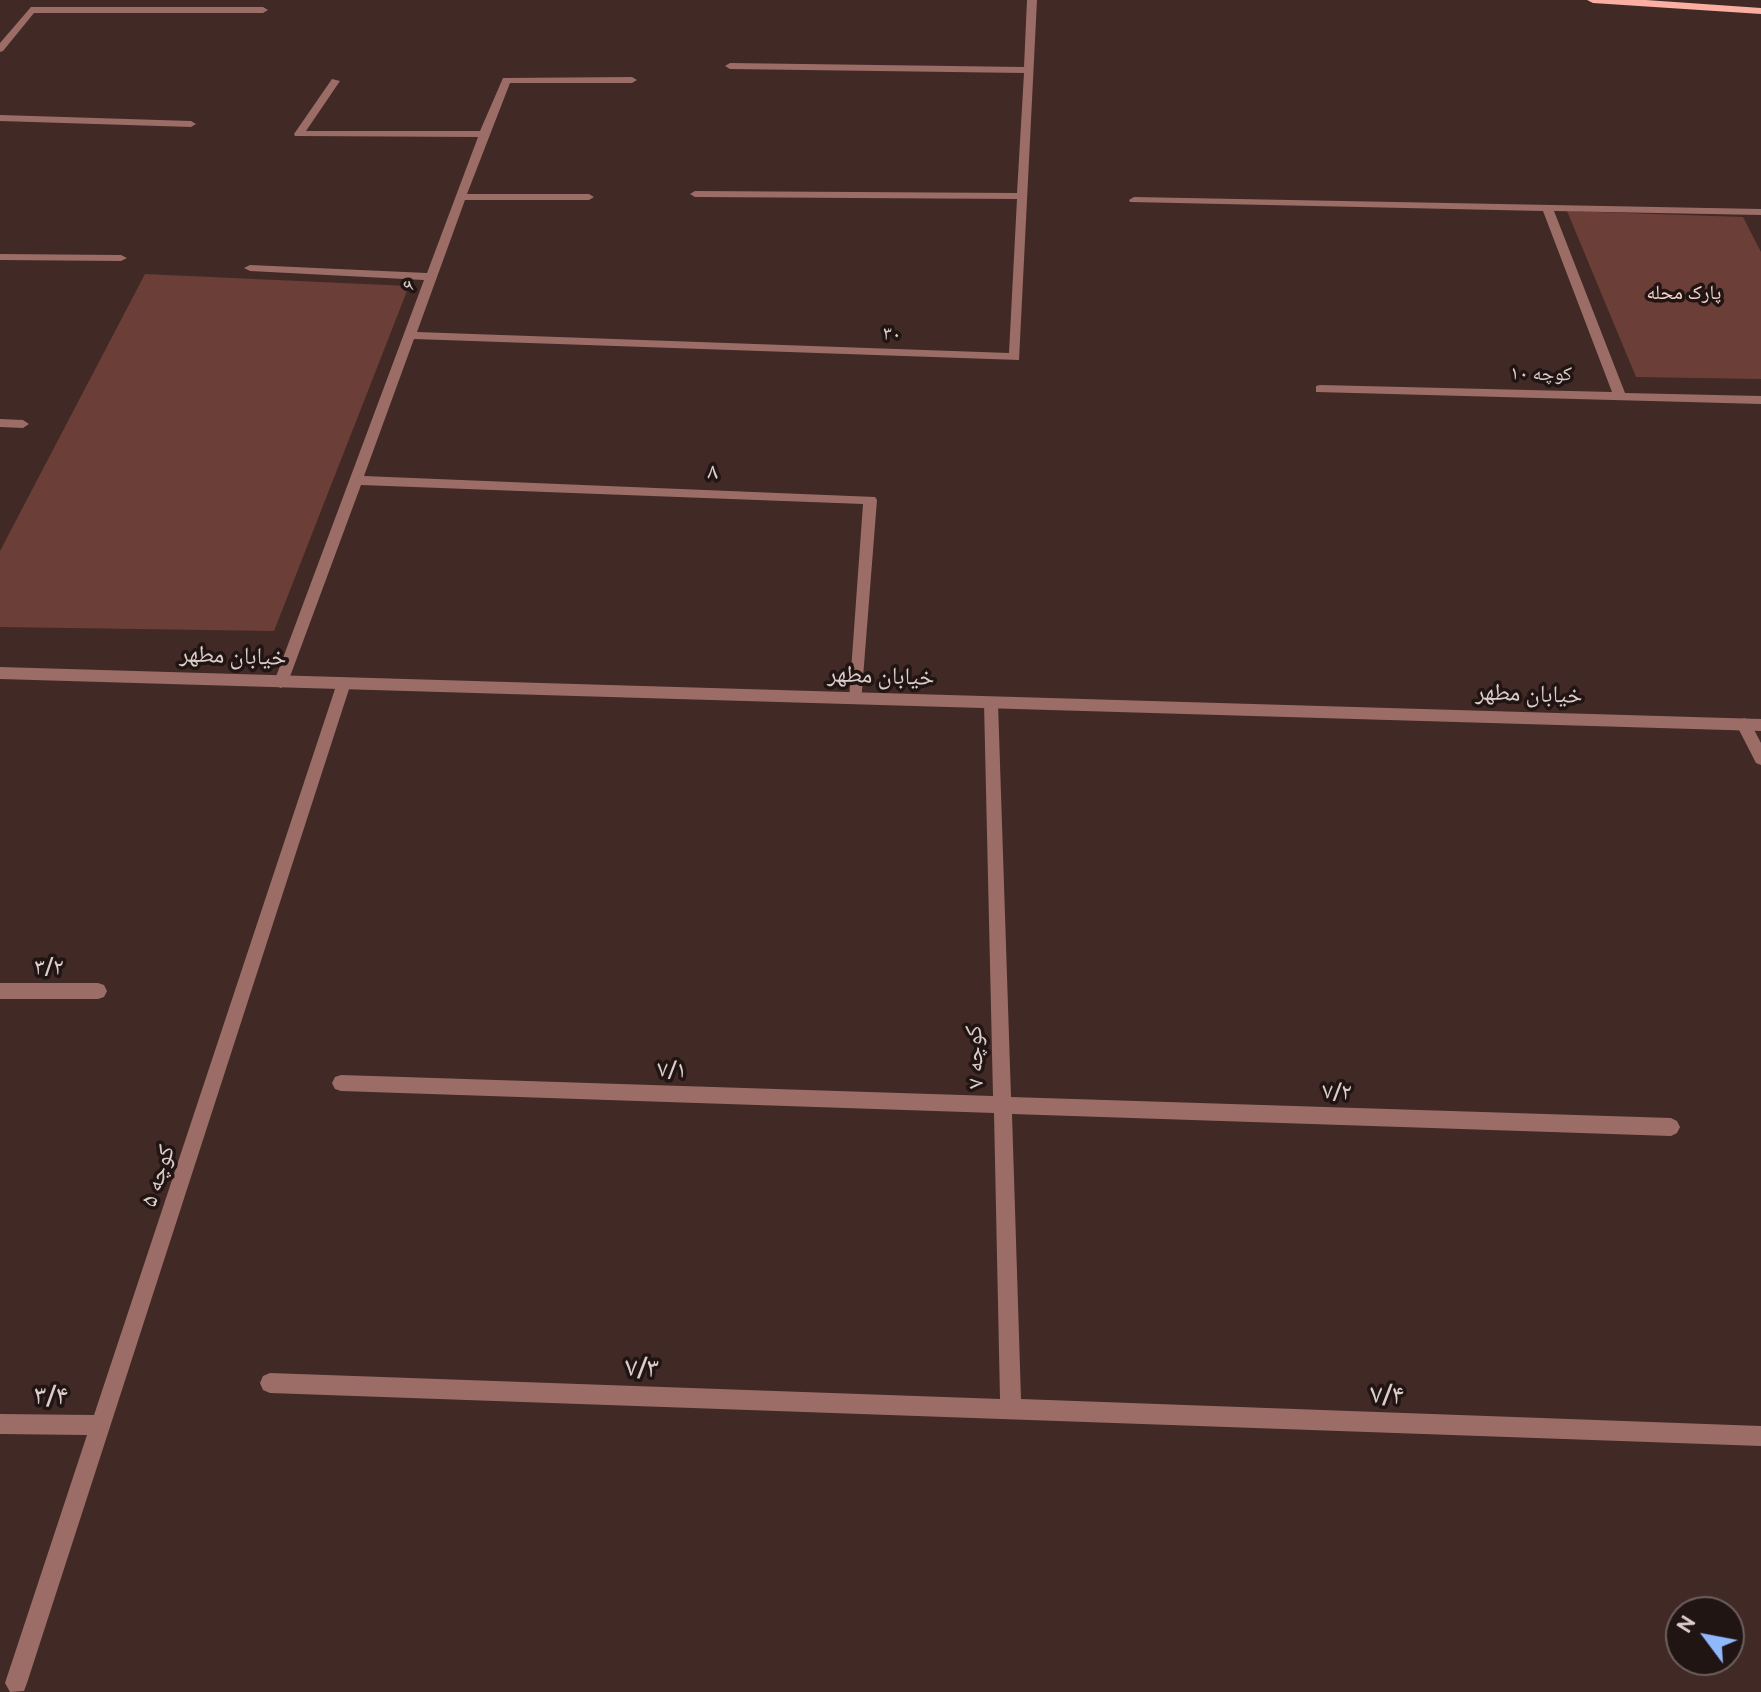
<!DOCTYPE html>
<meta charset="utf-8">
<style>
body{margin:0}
#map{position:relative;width:1761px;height:1692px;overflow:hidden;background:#412925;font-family:Cabin,sans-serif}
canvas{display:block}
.north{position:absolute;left:1665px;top:1596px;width:80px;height:80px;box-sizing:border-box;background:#201513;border:2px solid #6c5f5c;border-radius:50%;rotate:302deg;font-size:22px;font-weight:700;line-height:32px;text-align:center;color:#ddcdca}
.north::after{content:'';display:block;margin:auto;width:28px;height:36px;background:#8fb8fd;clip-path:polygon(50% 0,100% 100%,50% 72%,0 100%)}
</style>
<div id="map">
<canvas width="1761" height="1692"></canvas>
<div class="north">N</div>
</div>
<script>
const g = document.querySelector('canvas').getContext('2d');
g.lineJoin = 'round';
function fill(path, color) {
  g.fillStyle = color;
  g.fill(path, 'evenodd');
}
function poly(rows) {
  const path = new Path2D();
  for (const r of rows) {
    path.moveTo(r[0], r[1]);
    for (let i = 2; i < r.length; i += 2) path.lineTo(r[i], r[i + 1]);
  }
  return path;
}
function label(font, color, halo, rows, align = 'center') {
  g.font = font + ' Cabin,"Noto Naskh Arabic",sans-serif';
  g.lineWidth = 7;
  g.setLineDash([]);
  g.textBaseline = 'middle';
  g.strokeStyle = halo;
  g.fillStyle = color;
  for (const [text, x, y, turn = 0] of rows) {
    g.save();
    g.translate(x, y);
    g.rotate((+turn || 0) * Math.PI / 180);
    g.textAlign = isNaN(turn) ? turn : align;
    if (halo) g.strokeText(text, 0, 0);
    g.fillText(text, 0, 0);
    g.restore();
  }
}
fill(poly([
 [1567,211,1743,217,1761,252,1761,379,1636,377],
 [145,274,409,286,274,631,0,627,0,551]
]), '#6b3e37');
fill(poly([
 [1027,0,1037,0,1019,360,414,339,364,476,875,497,877,500,861,703,851,703,849,699,863,504,361,485,288,682,281,688,276,686,274,682,424,280,250,271,244,268,250,265,427,273,478,137,295,136,294,134,332,79,340,81,306,131,480,131,503,78,632,77,637,80,632,83,510,83,467,194,589,194,594,197,589,200,465,200,417,332,1009,353,1017,199,695,197,690,194,695,191,1017,193,1024,73,730,69,725,66,730,63,1024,67,1027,0],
 [31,7,263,7,268,10,263,13,34,13,3,51,0,52,0,43,31,7],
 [0,115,191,121,196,124,191,127,0,121,0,115],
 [1134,197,1761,209,1761,215,1554,211,1625,393,1761,396,1761,404,1316,392,1316,386,1320,385,1612,392,1543,211,1130,202,1129,200,1134,197],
 [0,254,121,255,127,258,121,261,0,260,0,254],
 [0,419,23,420,29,424,23,428,0,427,0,419],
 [344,677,351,683,27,1683,24,1691,10,1692,5,1683,87,1435,0,1434,0,1414,94,1415,337,683,344,677],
 [991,697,998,703,1011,1097,1671,1118,1677,1121,1680,1127,1677,1133,1671,1136,1012,1114,1021,1399,1761,1426,1761,1446,270,1393,263,1390,260,1383,263,1376,270,1373,1000,1399,994,1113,341,1091,335,1089,332,1083,335,1077,341,1075,993,1096,984,703,991,697],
 [1744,718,1749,720,1761,743,1761,765,1756,763,1736,724,1744,718],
 [0,983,98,983,104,985,107,991,104,997,98,999,0,999,0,983]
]), '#9b6d66');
fill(poly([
 [0,667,1761,719,1761,731,0,679,0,667]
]), '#9b6d66');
fill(poly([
 [1587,0,1646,0,1761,8,1761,14,1593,3,1587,0]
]), '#faafa2');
label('20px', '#ddcdca', '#201513', [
 ["۶",409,285,-70],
 ["۳۰",892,334,2],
 ["کوچه ۱۰",1541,374,1]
]);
label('20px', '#f8d4ce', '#201513', [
 ["پارک محله",1684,293]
]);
label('24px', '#ddcdca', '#201513', [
 ["۸",713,472,2],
 ["خیابان مطهر",233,656,2],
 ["خیابان مطهر",881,676,2],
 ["خیابان مطهر",1529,694,2],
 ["۳/۲",49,967],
 ["کوچه ۷",975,1057,-92],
 ["۷/۱",672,1070,2],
 ["۷/۲",1337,1092,2],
 ["کوچه ۵",158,1176,-72]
]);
label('28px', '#ddcdca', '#201513', [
 ["۷/۳",642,1368,2],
 ["۷/۴",1387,1395,2],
 ["۳/۴",51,1396,1]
]);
</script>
